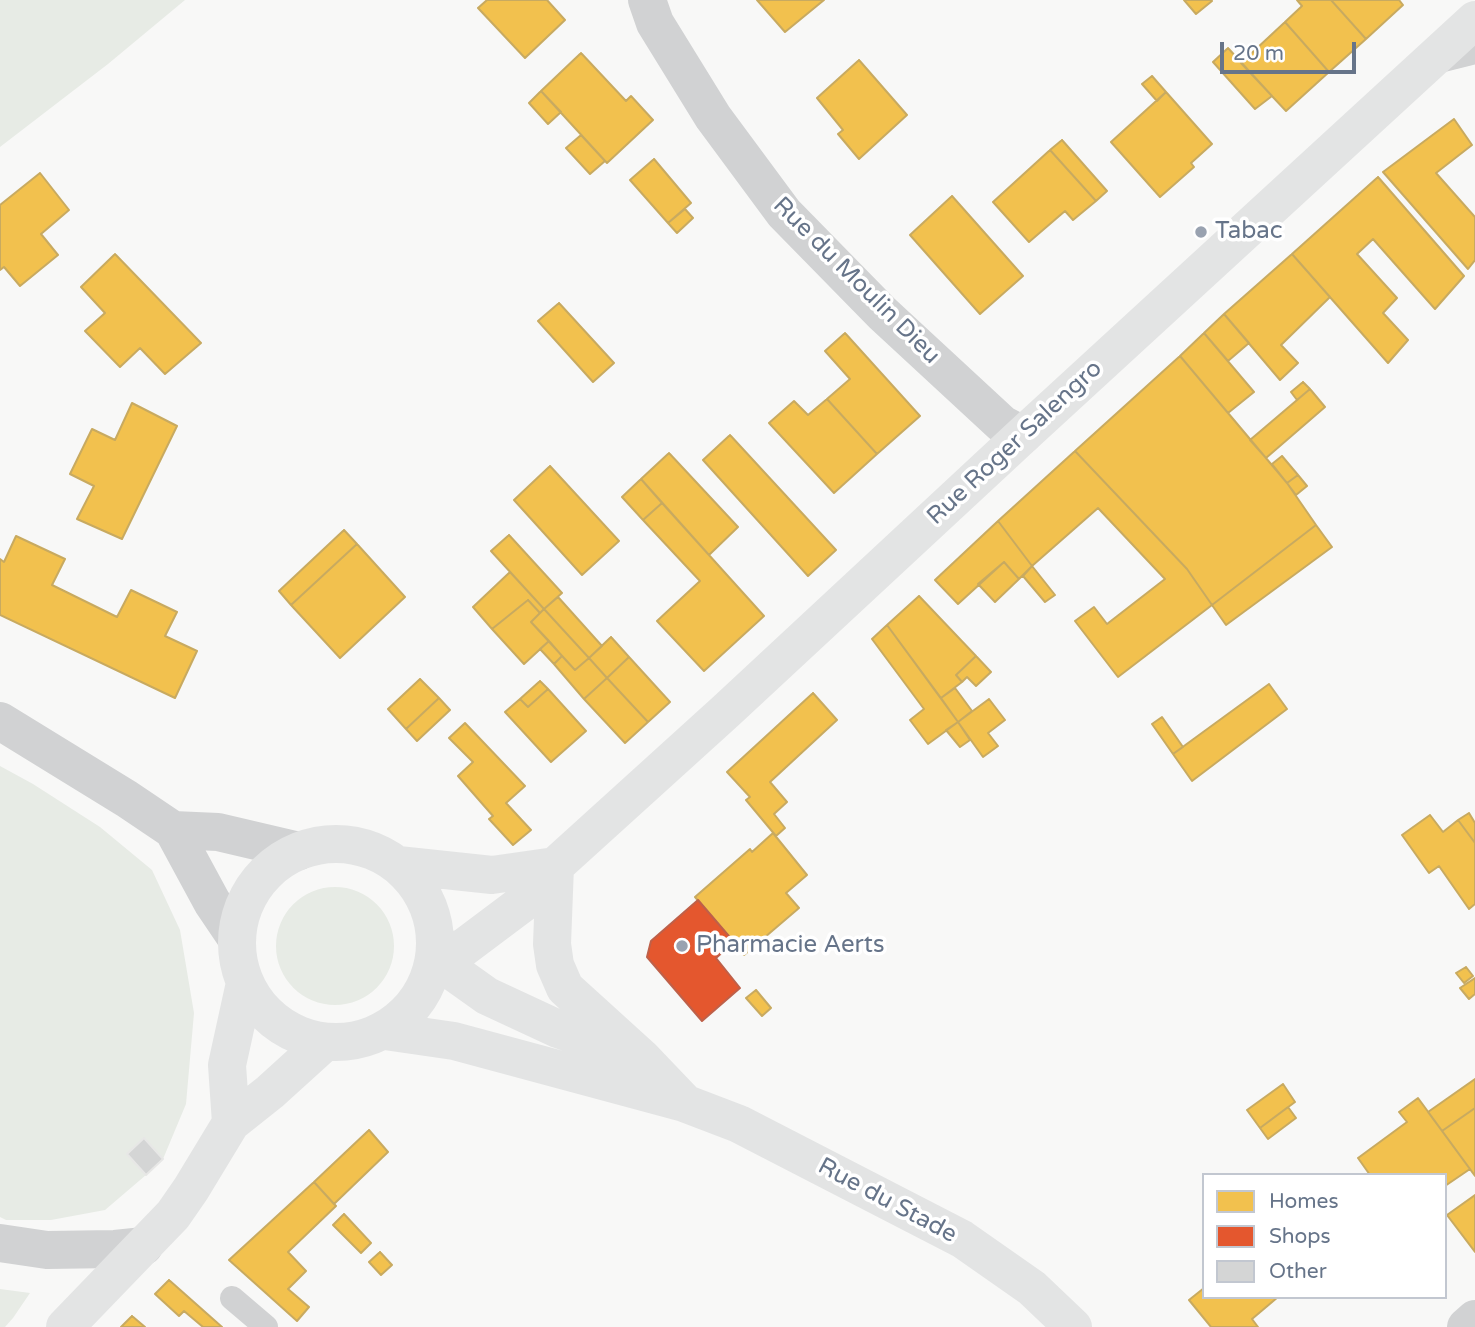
<!DOCTYPE html>
<style>
body{margin:0}
#map{position:relative;width:1475px;height:1327px;overflow:hidden;background:#f8f8f7;font-family:"Varela Round",sans-serif}
canvas{display:block}
.legend{position:absolute;left:1202px;top:1173px;width:245px;height:126px;box-sizing:border-box;background:#fff;border:2px solid #c2c7d0;margin:0;padding:9px 12px;list-style:none;font-size:21px;color:#667489}
.legend li{display:flex;align-items:center;gap:14px;height:35px}
.legend b{width:35px;border:2px solid #c2c7d0}
.scale{position:absolute;left:1220px;top:42px;width:136px;height:32px;box-sizing:border-box;border:4px solid #667489;border-top:0;padding-left:9px;font-size:21px;line-height:24px;white-space:nowrap;color:#667489;-webkit-text-stroke:5px #fff;paint-order:stroke}
</style>
<div id="map">
<canvas width="1475" height="1327"></canvas>
<ul class="legend">
<li><b style="height:19px;background:#f2c14e"></b>Homes</li>
<li><b style="height:19px;background:#e4572e"></b>Shops</li>
<li><b style="height:19px;background:#d4d5d5"></b>Other</li>
</ul>
<div class="scale">20 m</div>
</div>
<script>
const g = document.querySelector('canvas').getContext('2d');
g.lineJoin = 'round';
function fill(path, color) {
  g.fillStyle = color;
  g.fill(path, 'evenodd');
}
function poly(rows) {
  const path = new Path2D();
  for (const r of rows) {
    if (r.length === 3) {
      path.moveTo(r[0] + r[2], r[1]);
      path.arc(r[0], r[1], r[2], 0, 2 * Math.PI);
      continue;
    }
    path.moveTo(r[0], r[1]);
    for (let i = 2; i < r.length; i += 2) path.lineTo(r[i], r[i + 1]);
  }
  return path;
}
function trace(path, color, width, dash) {
  g.strokeStyle = color;
  g.lineWidth = width;
  g.lineCap = dash ? 'butt' : 'round';
  g.setLineDash(dash || []);
  g.stroke(path);
}
function label(font, color, halo, rows, align = 'center') {
  g.font = font + ' "Varela Round",sans-serif';
  g.lineWidth = 7;
  g.setLineDash([]);
  g.textBaseline = 'middle';
  g.strokeStyle = halo;
  g.fillStyle = color;
  for (const [text, x, y, turn = 0] of rows) {
    g.save();
    g.translate(x, y);
    g.rotate((+turn || 0) * Math.PI / 180);
    g.textAlign = isNaN(turn) ? turn : align;
    if (halo) g.strokeText(text, 0, 0);
    g.fillText(text, 0, 0);
    g.restore();
  }
}
fill(poly([
 [0,0,185,0,108,64,0,147],
 [0,766,33,784,100,827,152,870,180,930,194,1013,186,1104,163,1159,144,1138,127,1154,146,1175,105,1210,51,1220,6,1220,0,1217],
 [335,946,59],
 [0,1289,30,1293,13,1318,5,1327,0,1327]
]), '#e7ebe5');
const homes = poly([
 [487,0,547,0,565,20,525,58,478,8,487,0],
 [757,0,824,0,785,32,757,0],
 [1184,0,1211,0,1212,1,1196,14,1184,0],
 [1297,0,1331,0,1366,39,1329,72,1285,22,1302,6,1297,0],
 [1331,0,1399,0,1403,5,1366,39,1331,0],
 [1285,22,1329,72,1286,111,1241,63,1285,22],
 [1228,48,1272,96,1255,109,1213,62,1228,48],
 [581,53,626,101,631,96,653,120,607,163,541,91,581,53],
 [859,60,907,115,859,159,838,134,843,130,817,98,859,60],
 [1152,76,1166,92,1157,101,1142,84,1152,76],
 [541,91,561,112,548,124,529,103,541,91],
 [1166,92,1212,144,1191,163,1194,167,1160,197,1111,142,1166,92],
 [1454,119,1472,145,1436,173,1475,217,1475,260,1468,269,1383,172,1454,119],
 [581,135,605,161,590,174,566,148,581,135],
 [1062,140,1107,191,1096,201,1050,150,1062,140],
 [1050,150,1096,201,1073,220,1065,211,1029,242,993,202,1050,150],
 [654,159,691,203,668,223,630,180,654,159],
 [40,173,69,210,41,234,58,255,20,286,4,267,0,270,0,205,40,173],
 [1378,177,1464,276,1435,309,1373,239,1357,254,1397,298,1383,313,1408,340,1388,363,1292,254,1378,177],
 [952,196,1023,276,980,314,910,235,952,196],
 [685,209,693,218,677,233,668,223,685,209],
 [115,254,201,343,165,374,140,348,120,367,85,331,105,313,81,287,115,254],
 [1292,254,1330,297,1281,345,1298,363,1280,380,1224,314,1292,254],
 [559,303,614,363,593,382,538,321,559,303],
 [1224,314,1249,343,1228,361,1204,333,1224,314],
 [845,333,920,416,877,454,827,399,850,379,825,351,845,333],
 [1204,333,1254,392,1228,413,1180,356,1204,333],
 [1180,356,1287,483,1316,525,1212,605,1187,569,1075,451,1180,356],
 [1303,382,1310,389,1297,400,1291,392,1303,382],
 [1310,389,1325,407,1266,458,1250,440,1310,389],
 [827,399,877,454,834,493,769,423,794,401,808,415,827,399],
 [132,403,177,426,122,539,77,519,94,486,70,474,92,429,115,440,132,403],
 [730,435,836,550,808,576,703,460,730,435],
 [1075,451,1187,569,1212,605,1118,677,1075,621,1094,607,1107,624,1165,579,1098,508,1032,566,998,521,1075,451],
 [669,453,738,527,709,555,641,479,669,453],
 [1282,456,1298,475,1287,483,1272,464,1282,456],
 [550,466,619,541,582,575,514,500,550,466],
 [1298,475,1307,486,1296,495,1287,483,1298,475],
 [641,479,662,503,643,520,622,497,641,479],
 [662,503,764,616,704,671,657,621,700,581,643,520,662,503],
 [998,521,1032,566,1019,579,1004,562,958,604,935,580,998,521],
 [1316,525,1332,547,1226,625,1212,605,1316,525],
 [344,530,357,544,291,605,279,591,344,530],
 [509,535,562,593,544,609,491,551,509,535],
 [16,536,65,559,52,585,117,617,131,590,177,612,165,636,197,651,175,698,0,615,0,559,4,562,16,536],
 [357,544,405,597,340,658,291,605,357,544],
 [1004,562,1019,579,995,602,978,584,1004,562],
 [1032,566,1055,595,1045,602,1023,576,1032,566],
 [510,572,544,609,540,613,528,600,492,629,473,607,510,572],
 [919,596,976,656,956,675,962,682,941,698,887,625,919,596],
 [558,597,602,646,589,658,544,609,558,597],
 [528,600,540,613,531,622,549,641,524,664,492,629,528,600],
 [544,609,589,658,575,670,531,622,544,609],
 [887,625,958,722,928,744,910,720,924,709,872,639,887,625],
 [611,637,629,657,607,678,589,658,611,637],
 [549,641,562,656,554,664,540,649,549,641],
 [562,656,575,670,589,658,607,678,584,699,554,664,562,656],
 [976,656,991,672,976,686,967,677,962,682,956,675,976,656],
 [629,657,670,702,648,722,607,678,629,657],
 [607,678,648,722,625,743,584,699,607,678],
 [420,679,439,698,406,729,388,709,420,679],
 [540,681,548,689,528,707,520,699,540,681],
 [1269,684,1287,709,1192,781,1173,754,1269,684],
 [955,688,972,711,958,722,941,698,955,688],
 [548,689,586,731,551,762,505,712,520,699,528,707,548,689],
 [813,693,837,720,770,782,787,802,774,814,785,828,776,836,746,800,750,797,727,772,813,693],
 [439,698,450,710,417,741,406,729,439,698],
 [989,699,1005,720,988,733,998,746,983,757,958,722,989,699],
 [1162,717,1183,747,1173,754,1152,724,1162,717],
 [958,722,970,740,960,747,946,730,958,722],
 [465,723,525,786,506,803,531,830,513,845,489,819,493,816,458,776,473,762,449,738,465,723],
 [1469,813,1475,823,1475,843,1458,820,1469,813],
 [1430,815,1443,832,1458,820,1475,843,1475,904,1469,909,1439,866,1429,873,1402,835,1430,815],
 [773,833,807,875,786,893,799,908,744,955,695,897,750,849,752,852,773,833],
 [1466,967,1473,976,1464,983,1456,973,1466,967],
 [1475,978,1475,994,1469,999,1460,988,1475,978],
 [756,990,771,1008,762,1016,746,998,756,990],
 [1475,1079,1475,1108,1442,1131,1428,1112,1475,1079],
 [1283,1084,1295,1102,1260,1128,1247,1110,1283,1084],
 [1418,1098,1470,1169,1445,1186,1445,1175,1370,1175,1358,1158,1407,1122,1399,1112,1418,1098],
 [1288,1107,1296,1118,1268,1139,1260,1128,1288,1107],
 [1475,1108,1475,1176,1442,1131,1475,1108],
 [369,1130,388,1152,334,1204,314,1182,369,1130],
 [314,1182,336,1206,288,1252,306,1271,288,1289,309,1307,297,1321,229,1260,314,1182],
 [1475,1195,1475,1252,1447,1215,1475,1195],
 [344,1214,371,1243,361,1253,333,1225,344,1214],
 [380,1252,392,1265,381,1275,369,1262,380,1252],
 [169,1280,222,1327,203,1327,184,1311,179,1316,155,1294,169,1280],
 [1204,1288,1204,1297,1278,1297,1252,1319,1258,1327,1211,1327,1189,1300,1204,1288],
 [132,1316,145,1327,121,1327,132,1316]
]);
fill(homes, '#f2c14e');
trace(homes, '#c8aa60', 2);
const shops = poly([
 [698,900,734,942,716,958,740,988,702,1021,647,957,651,941,698,900]
]);
fill(shops, '#e4572e');
trace(shops, '#be6049', 2);
const building = poly([
 [144,1138,163,1159,146,1175,127,1154,144,1138]
]);
fill(building, '#d4d5d5');
trace(building, '#e7e7e6', 2);
trace(poly([
 [1436,62,1475,52],
 [232,1298,266,1327]
]), '#d1d2d3', 24);
trace(poly([
 [647,0,655,23,713,117,784,213,882,313,1002,424,1023,435],
 [0,721,127,799,173,830,218,832,299,851],
 [173,830,212,902,237,939],
 [0,1243,47,1250,115,1249,144,1246],
 [1466,1327,1475,1319]
]), '#d1d2d3', 38);
trace(poly([
 [336,943,99],
 [398,865,492,875,555,866],
 [555,866,552,944,555,965,565,988,641,1057,684,1102],
 [435,954,463,948,531,897,555,866,726,711,1023,435,1475,20],
 [435,959,487,996,558,1029,625,1052],
 [385,1031,454,1041,684,1103,739,1124,962,1239,1032,1288,1073,1327],
 [231,1123,227,1065,245,983],
 [65,1327,173,1215,191,1189,231,1123,270,1092,324,1043]
]), '#e3e4e4', 38);
for (const [x, y, r, color] of [
 [1201,232,7,"#99a2b0"],
 [682,946,7,"#99a2b0"]
]) {
  const dot = new Path2D();
  dot.arc(x, y, r, 0, 2 * Math.PI);
  g.fillStyle = color;
  g.fill(dot);
  trace(dot, '#fff', 2.5);
}
label('24px', '#667489', '#fff', [
 ["Tabac",1215,232],
 ["Pharmacie Aerts",696,946]
], 'left');
label('24px', '#667489', '#fff', [
 ["Rue du Moulin Dieu",856,281,45],
 ["Rue Roger Salengro",1015,443,-43],
 ["Rue du Stade",887,1201,28]
]);
</script>
